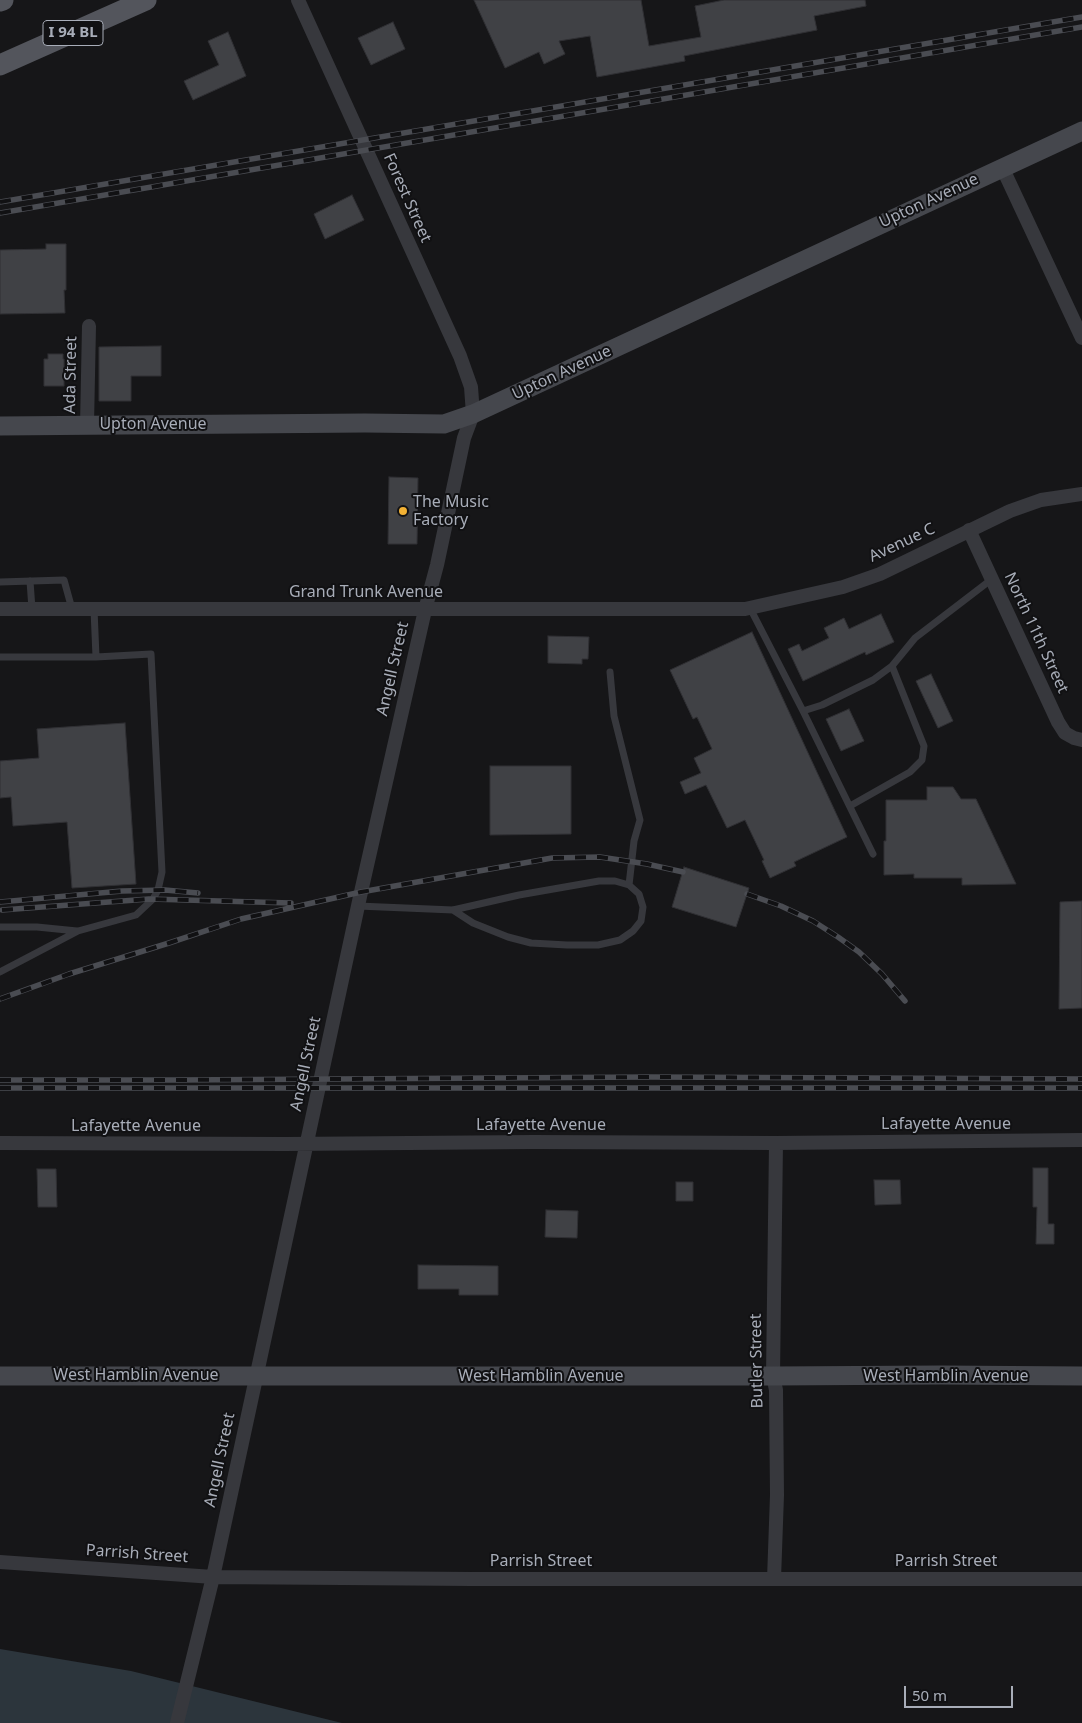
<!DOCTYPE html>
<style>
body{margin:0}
#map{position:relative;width:1082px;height:1723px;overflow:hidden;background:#161618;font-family:"Noto Sans",sans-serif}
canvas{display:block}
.scale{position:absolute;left:904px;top:1686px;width:109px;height:22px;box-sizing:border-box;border:2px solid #a8adb8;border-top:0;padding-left:6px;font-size:15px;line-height:18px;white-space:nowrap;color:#a8adb8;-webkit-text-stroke:4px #111113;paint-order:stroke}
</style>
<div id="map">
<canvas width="1082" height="1723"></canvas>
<div class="scale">50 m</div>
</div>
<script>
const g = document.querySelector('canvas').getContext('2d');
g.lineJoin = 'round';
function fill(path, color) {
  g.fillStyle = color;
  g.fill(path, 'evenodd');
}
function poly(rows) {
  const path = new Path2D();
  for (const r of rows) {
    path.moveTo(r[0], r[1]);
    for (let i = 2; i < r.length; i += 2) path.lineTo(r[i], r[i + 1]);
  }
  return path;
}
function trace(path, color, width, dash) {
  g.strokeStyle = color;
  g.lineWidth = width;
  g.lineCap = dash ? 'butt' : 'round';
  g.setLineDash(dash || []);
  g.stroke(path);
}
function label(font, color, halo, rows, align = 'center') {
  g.font = font + ' "Noto Sans",sans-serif';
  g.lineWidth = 4;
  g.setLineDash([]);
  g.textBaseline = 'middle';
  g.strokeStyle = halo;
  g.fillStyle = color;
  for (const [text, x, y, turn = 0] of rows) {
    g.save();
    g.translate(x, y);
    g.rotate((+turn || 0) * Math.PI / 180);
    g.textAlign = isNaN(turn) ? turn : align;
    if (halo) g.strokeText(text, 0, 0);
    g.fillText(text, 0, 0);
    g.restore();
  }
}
fill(poly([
 [0,1649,131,1671,342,1723,0,1723]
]), '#2c353c');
const building = poly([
 [474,0,641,0,649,46,701,37,695,6,724,0,865,0,866,6,814,16,817,30,684,56,685,61,597,77,590,36,559,41,565,54,544,64,539,52,505,68,474,0],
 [393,22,405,49,371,65,358,38,393,22],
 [228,32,246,76,193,100,184,81,219,65,208,41,228,32],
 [352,195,364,220,325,239,314,214,352,195],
 [46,244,66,244,66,290,64,290,65,313,0,314,0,250,46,249,46,244],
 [161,346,161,376,131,376,131,401,99,401,99,347,161,346],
 [48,354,63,354,63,359,64,359,64,386,44,386,44,359,48,359,48,354],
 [389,477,418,478,417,544,388,544,389,477],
 [881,614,894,642,866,655,865,652,803,681,788,649,799,644,802,651,829,638,824,628,844,618,849,629,881,614],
 [752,632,847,837,794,862,796,866,770,878,762,861,764,860,745,820,727,828,706,785,685,794,680,782,701,773,694,758,712,749,697,717,693,719,670,670,752,632],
 [548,636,589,637,588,659,582,659,582,664,548,663,548,636],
 [931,674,953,721,938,728,916,681,931,674],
 [849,709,864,741,841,751,826,719,849,709],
 [125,723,136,884,72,888,67,822,13,826,11,797,0,798,0,761,39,758,37,729,125,723],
 [490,766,571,766,571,834,490,835,490,766],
 [927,787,953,787,961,799,976,799,1016,884,962,885,962,878,914,878,914,874,884,875,884,841,886,841,886,800,927,800,927,787],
 [684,867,749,888,736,927,672,907,684,867],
 [1082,901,1082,1008,1059,1009,1060,902,1082,901],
 [1033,1168,1048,1168,1048,1224,1054,1224,1054,1244,1036,1244,1037,1207,1033,1207,1033,1168],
 [37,1169,56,1169,57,1207,38,1207,37,1169],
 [874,1180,900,1180,901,1204,875,1205,874,1180],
 [676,1182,693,1182,693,1201,676,1201,676,1182],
 [546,1210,578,1211,577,1238,545,1237,546,1210],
 [418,1265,498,1266,498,1295,459,1295,459,1289,418,1289,418,1265]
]);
fill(building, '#404145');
trace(building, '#303034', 1);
trace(poly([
 [30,581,32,609],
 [0,582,64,580,72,609],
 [750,608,803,711,873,854],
 [0,657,96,657],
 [610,672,614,716,640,820,634,841,629,885],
 [803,711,822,705,873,680,892,666,915,638,992,579],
 [850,806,910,772,922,760,924,746,892,666],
 [358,906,453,910,519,895,599,881,615,881,629,885,639,894,643,907,641,921,633,931,620,940,598,945,567,945,531,943,508,937,473,923,453,910],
 [0,927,37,927,77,931],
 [0,972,78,931,136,915,153,899,158,890,162,872,151,654,96,657,94,609]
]), '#37383d', 7);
trace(poly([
 [1002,167,1082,338],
 [87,425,89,326],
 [969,530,1058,722,1065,733,1074,738,1082,740],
 [0,609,745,609,843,587,880,574,1010,511,1041,500,1082,494],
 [0,1143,285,1144,533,1142,776,1143,1082,1140],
 [0,1562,213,1577,472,1579,1082,1579],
 [774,1579,777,1495,776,1390,773,1376,776,1143],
 [177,1723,213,1577,361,892,425,610,437,565,464,438,473,414,471,387,460,356,298,0]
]), '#37383d', 14);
trace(poly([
 [0,426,365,423,444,424,473,414,1082,131],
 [0,1376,773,1376,941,1375,1082,1376]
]), '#45474d', 19);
trace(poly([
 [0,1,3,0],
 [0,65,146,0]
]), '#53555c', 21);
const rail = poly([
 [0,202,1082,17],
 [0,213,1082,27],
 [747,894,781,906,813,921,838,937,859,952,882,974,905,1001],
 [0,902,122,891,165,890,198,893],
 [2,910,149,899,291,903],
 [0,999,69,974,169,943,241,919,361,892,552,858,600,857,647,864,683,872],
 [0,1080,177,1080,650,1077,1082,1079],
 [0,1088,1082,1088]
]);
trace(rail, '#4a4c52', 5.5);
trace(rail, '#111113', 4, [11]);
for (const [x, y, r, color] of [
 [403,511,5,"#f2b134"]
]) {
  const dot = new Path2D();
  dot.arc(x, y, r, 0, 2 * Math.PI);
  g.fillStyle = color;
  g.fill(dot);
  trace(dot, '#111113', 2);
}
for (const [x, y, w] of [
 [73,33,60]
]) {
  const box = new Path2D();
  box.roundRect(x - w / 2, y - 12.5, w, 25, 4);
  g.fillStyle = '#111113';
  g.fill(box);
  trace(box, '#a8adb8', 1);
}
label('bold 15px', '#a8adb8', null, [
 ["I 94 BL",73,33]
]);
label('16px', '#a8adb8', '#111113', [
 ["Forest Street",407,198,66],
 ["Upton Avenue",929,201,-25],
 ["Upton Avenue",562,373,-25],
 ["Ada Street",71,375,-89],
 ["Upton Avenue",153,424],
 ["Avenue C",902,543,-25],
 ["Grand Trunk Avenue",366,592],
 ["North 11th Street",1036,633,65],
 ["Angell Street",393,669,-77],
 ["Angell Street",306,1064,-78],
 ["Lafayette Avenue",946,1124],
 ["Lafayette Avenue",541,1125],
 ["Lafayette Avenue",136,1126],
 ["Butler Street",757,1361,-91],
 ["West Hamblin Avenue",136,1375],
 ["West Hamblin Avenue",541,1376],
 ["West Hamblin Avenue",946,1376],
 ["Angell Street",220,1460,-78],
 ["Parrish Street",137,1554,4],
 ["Parrish Street",541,1561],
 ["Parrish Street",946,1561]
]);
label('16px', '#a8adb8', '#111113', [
 ["The Music",413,502],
 ["Factory",413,520]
], 'left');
</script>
